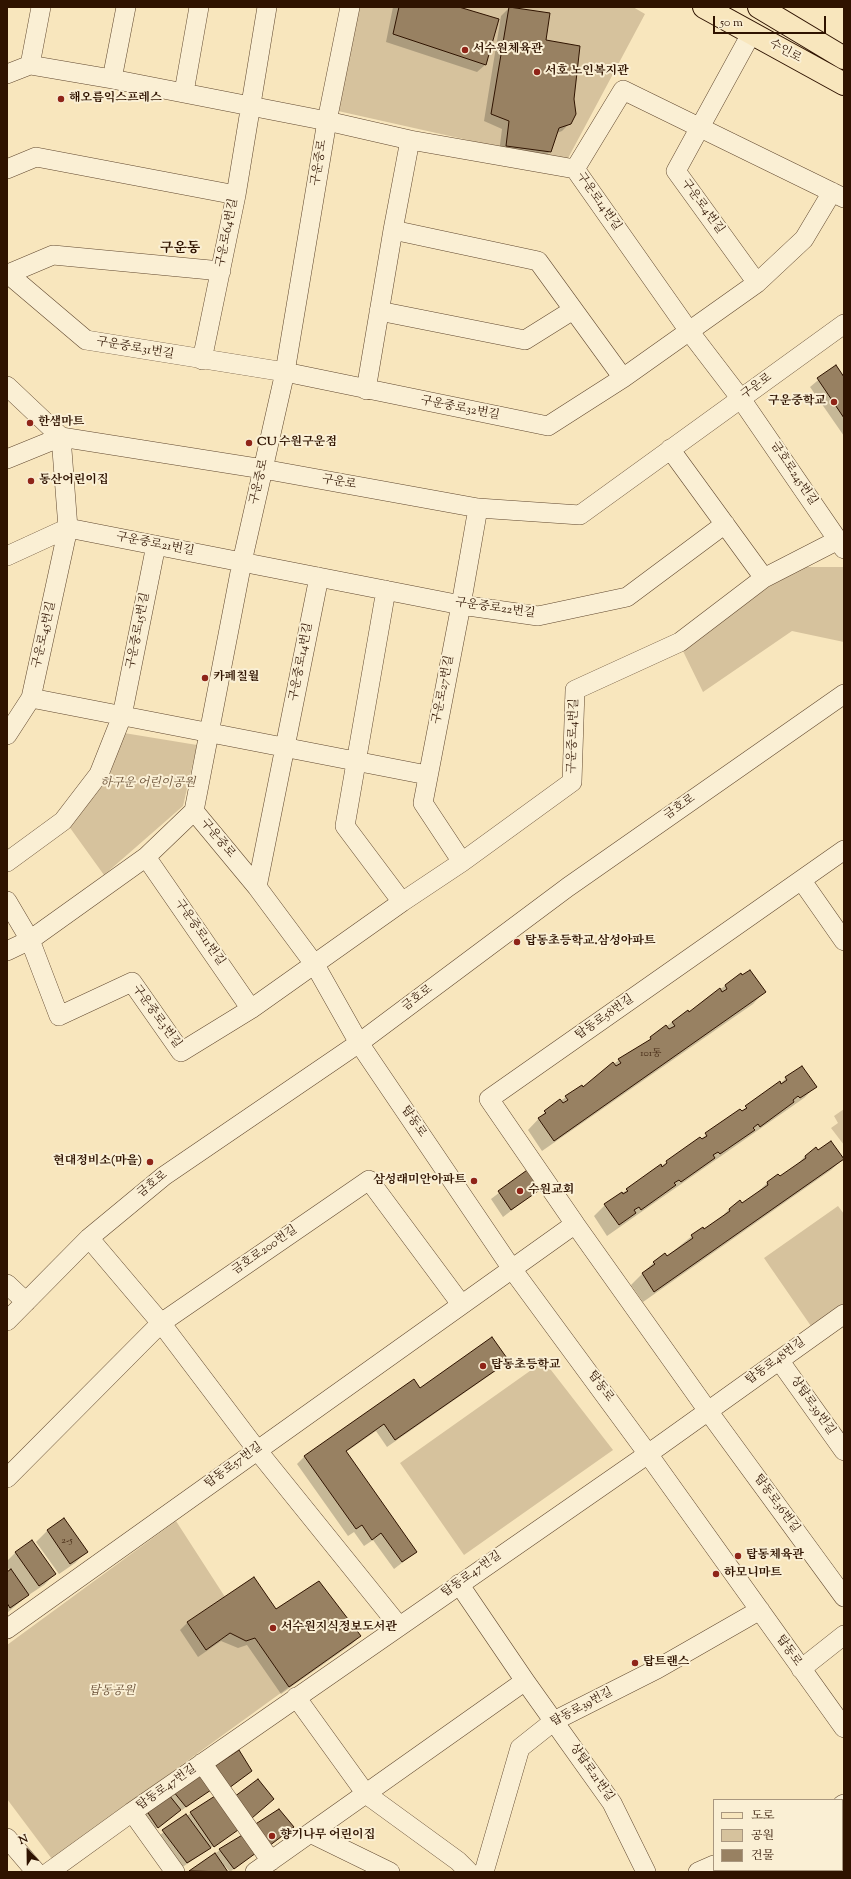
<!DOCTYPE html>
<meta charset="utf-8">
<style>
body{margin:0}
#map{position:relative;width:851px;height:1879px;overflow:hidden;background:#f8e6bd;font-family:"Sorts Mill Goudy","Noto Serif KR",serif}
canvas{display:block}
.frame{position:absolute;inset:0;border:8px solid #2f1300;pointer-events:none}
.legend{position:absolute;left:713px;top:1799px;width:130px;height:72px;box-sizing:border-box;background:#faefd4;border:1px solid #a9977f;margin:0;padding:5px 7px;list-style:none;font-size:12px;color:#2f1300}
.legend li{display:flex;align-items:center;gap:8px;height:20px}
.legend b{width:20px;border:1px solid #a9977f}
.north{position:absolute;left:8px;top:1831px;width:40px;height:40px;-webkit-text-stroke:3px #faefd4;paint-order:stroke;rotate:338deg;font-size:11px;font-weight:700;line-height:16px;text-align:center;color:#2f1300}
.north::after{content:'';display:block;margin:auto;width:14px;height:18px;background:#2f1300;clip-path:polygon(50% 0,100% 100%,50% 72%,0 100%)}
.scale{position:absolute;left:713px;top:16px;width:113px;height:18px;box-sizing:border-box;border:2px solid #2f1300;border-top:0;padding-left:5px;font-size:12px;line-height:14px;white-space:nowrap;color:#2f1300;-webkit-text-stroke:3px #faefd4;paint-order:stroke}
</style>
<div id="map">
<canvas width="851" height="1879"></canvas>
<div class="frame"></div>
<ul class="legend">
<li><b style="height:5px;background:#f8e6bd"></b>도로</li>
<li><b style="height:11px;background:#d6c29d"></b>공원</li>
<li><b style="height:11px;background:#988162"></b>건물</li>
</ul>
<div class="north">N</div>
<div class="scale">50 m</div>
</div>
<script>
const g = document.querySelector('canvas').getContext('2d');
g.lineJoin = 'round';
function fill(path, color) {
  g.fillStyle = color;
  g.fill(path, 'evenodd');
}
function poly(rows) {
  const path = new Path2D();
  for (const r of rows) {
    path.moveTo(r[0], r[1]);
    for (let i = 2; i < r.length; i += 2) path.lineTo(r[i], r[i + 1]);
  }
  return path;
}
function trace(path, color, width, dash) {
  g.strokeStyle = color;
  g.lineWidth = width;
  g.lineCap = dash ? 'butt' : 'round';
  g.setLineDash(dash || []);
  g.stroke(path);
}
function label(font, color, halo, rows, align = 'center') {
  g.font = font + ' "Sorts Mill Goudy","Noto Serif KR",serif';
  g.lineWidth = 4;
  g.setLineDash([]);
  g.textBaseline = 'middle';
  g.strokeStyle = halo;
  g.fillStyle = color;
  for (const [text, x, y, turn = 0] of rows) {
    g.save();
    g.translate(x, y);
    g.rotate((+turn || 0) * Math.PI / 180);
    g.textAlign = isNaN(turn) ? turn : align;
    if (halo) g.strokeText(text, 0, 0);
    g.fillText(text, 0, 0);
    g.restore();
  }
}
fill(poly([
 [358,7,633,7,645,14,566,162,338,111],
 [797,567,844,567,844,642,792,631,703,692,682,649],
 [124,733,197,745,183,806,104,875,68,825,108,780],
 [844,1109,844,1145,831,1128,838,1123,834,1116],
 [838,1206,844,1214,844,1307,813,1329,764,1258],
 [544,1361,613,1450,464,1555,400,1463],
 [176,1521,225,1597,187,1622,206,1650,230,1633,246,1641,255,1638,289,1687,52,1859,7,1799,7,1645]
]), '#d6c29d');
fill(poly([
 [393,7,455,7,485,65,477,72,386,42],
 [509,8,545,41,570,123,562,131,557,133,550,151,543,159,499,153,502,129,484,121,501,16],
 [835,366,844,379,844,436,810,387],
 [741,975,764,992,753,1004,542,1151,528,1130,545,1112,566,1097,583,1088,619,1060,634,1049,636,1051,672,1022,689,1014,704,1000],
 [786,1078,816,1086,804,1098,607,1236,594,1216,605,1205,780,1084],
 [818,1151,843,1159,831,1170,643,1302,631,1285,654,1262,666,1257,692,1236,704,1231,718,1221,729,1209,742,1204,756,1194,767,1183,780,1178,794,1168,805,1156],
 [530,1169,543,1186,503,1217,491,1199],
 [507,1361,500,1368,387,1447,376,1431,346,1452,416,1552,394,1569,373,1540,364,1546,354,1532,348,1536,297,1464,305,1456,419,1390],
 [48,1530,86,1552,75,1563,59,1574,36,1542],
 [16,1552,55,1574,44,1585,27,1596,7,1613,7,1573,10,1571,7,1567,7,1561],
 [276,1611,360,1636,352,1644,281,1694,247,1645,238,1648,221,1641,198,1657,180,1630,187,1623],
 [210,1790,182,1810,181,1809,154,1830,143,1815,174,1791],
 [191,1813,237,1830,181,1868,157,1837],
 [220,1850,251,1856,230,1872,225,1866,224,1867,227,1872,189,1872]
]), '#0003');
const building = poly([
 [399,7,459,7,499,19,486,65,393,34,399,7],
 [509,7,550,13,546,40,580,46,574,99,576,114,571,124,559,128,551,152,506,146,509,121,491,114,509,7],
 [836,365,844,377,844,418,817,378,836,365],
 [750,970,766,992,554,1141,538,1118,546,1113,544,1111,560,1099,563,1103,568,1100,565,1096,582,1085,583,1087,613,1062,616,1066,621,1063,618,1059,651,1039,650,1037,666,1025,669,1029,675,1026,672,1022,688,1010,689,1012,720,988,722,992,727,989,725,985,741,973,742,975,750,970],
 [802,1066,817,1087,800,1098,798,1096,793,1100,794,1102,760,1127,758,1124,753,1128,755,1130,720,1154,718,1152,713,1155,715,1158,681,1182,679,1180,674,1183,676,1185,641,1210,639,1207,634,1210,636,1213,619,1225,604,1204,622,1192,623,1194,628,1191,626,1189,661,1164,662,1167,667,1163,666,1161,700,1137,702,1139,707,1136,705,1133,740,1109,742,1111,747,1108,745,1106,780,1081,781,1084,787,1080,785,1077,802,1066],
 [831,1141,844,1159,654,1292,642,1273,655,1264,653,1262,665,1253,667,1256,693,1238,691,1235,703,1227,704,1229,730,1211,729,1209,740,1200,742,1203,768,1185,767,1182,778,1174,780,1176,806,1158,805,1156,816,1147,818,1150,831,1141],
 [530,1168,544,1187,511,1210,498,1191,530,1168],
 [492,1337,509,1361,395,1440,384,1424,346,1451,417,1552,402,1562,381,1533,372,1540,362,1525,356,1529,304,1456,414,1379,420,1388,492,1337],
 [64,1518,88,1552,70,1564,47,1530,64,1518],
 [32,1540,56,1574,39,1586,15,1552,32,1540],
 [11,1569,29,1595,10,1608,7,1603,7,1572,11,1569],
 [254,1577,276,1609,319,1581,361,1636,289,1687,255,1638,246,1641,230,1633,206,1650,187,1622,254,1577],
 [239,1750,252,1771,229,1788,212,1768,239,1750],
 [199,1772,211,1790,186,1807,173,1791,199,1772],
 [258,1779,274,1799,252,1818,234,1797,258,1779],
 [169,1795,181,1810,158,1828,146,1810,169,1795],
 [215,1796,238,1830,214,1847,190,1812,215,1796],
 [279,1809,294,1827,269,1846,254,1825,279,1809],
 [186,1814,211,1848,187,1863,162,1830,186,1814],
 [244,1834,256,1853,234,1869,219,1849,244,1834],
 [215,1853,228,1872,189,1871,215,1853]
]);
fill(building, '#988162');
trace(building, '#2f1300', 1);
const minor = poly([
 [350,7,327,121,285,372,242,562,194,811,257,887,315,965,359,1043,512,1269,648,1454,844,1728],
 [751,34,676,171,757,283],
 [30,65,41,7],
 [7,74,30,65,112,79,327,121,410,140,575,169,689,331,741,399,844,549],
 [112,79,126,7],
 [184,92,199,7],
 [7,169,36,157,236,195],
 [575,169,623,90,844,198],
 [393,230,538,261,623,378],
 [7,273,86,340,285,372,548,426,623,378,757,283,804,239,832,192],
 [8,274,53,255,221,271],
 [379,311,525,340,573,310],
 [202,360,236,195,267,7],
 [7,386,61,437,263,469,478,508,580,515,844,324],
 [366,390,393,230,410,140],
 [670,449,764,578],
 [7,459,61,437],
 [7,556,68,528,461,605,538,616,627,597,725,524],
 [386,590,345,826,402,902],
 [31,698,427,775],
 [7,735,31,698,68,528,61,437],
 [146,857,251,1009],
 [7,862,63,821,99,774,122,716,156,545],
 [462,862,423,803,461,605,478,508],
 [802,881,844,941],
 [257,887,319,577],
 [7,901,30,940,59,1016,132,982,181,1052,251,1009,402,902,462,862,572,782,575,690,680,642,764,578,838,540],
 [7,951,30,940,146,857,194,811],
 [575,1224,708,1411,844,1597],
 [89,1238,161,1323,257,1450,399,1626],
 [7,1284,26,1302],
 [7,1321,89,1238,164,1176,359,1043,568,887,844,694],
 [779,1360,844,1451],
 [7,1478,161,1323,369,1180,461,1304],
 [459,1584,525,1681,612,1803,646,1872],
 [7,1629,575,1224,489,1099,844,850],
 [801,1669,844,1635],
 [296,1697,366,1794,458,1861,469,1872],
 [202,1763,271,1861],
 [842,1805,844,1804],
 [310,1833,390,1872],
 [7,1838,36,1872],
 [49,1872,132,1812],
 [175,1872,132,1812,648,1454,844,1314],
 [255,1872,525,1681],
 [484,1872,520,1748,554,1721,657,1669,760,1610],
 [698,1872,714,1865]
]);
const major = poly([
 [704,7,844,84],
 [759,7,844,58]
]);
trace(minor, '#61482f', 20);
trace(major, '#2f1300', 24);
trace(minor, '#faefd4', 19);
trace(major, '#f8e6bd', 22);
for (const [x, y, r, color] of [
 [465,50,4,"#8f2418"],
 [537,72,4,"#8f2418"],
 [61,99,4,"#8f2418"],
 [834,402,4,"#8f2418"],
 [30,423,4,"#8f2418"],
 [249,443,4,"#8f2418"],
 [31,481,4,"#8f2418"],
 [205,678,4,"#8f2418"],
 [517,942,4,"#8f2418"],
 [150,1162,4,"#8f2418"],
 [474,1181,4,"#8f2418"],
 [520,1191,4,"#8f2418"],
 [483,1366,4,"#8f2418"],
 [738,1556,4,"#8f2418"],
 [716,1574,4,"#8f2418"],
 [273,1628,4,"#8f2418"],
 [635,1663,4,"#8f2418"],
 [272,1836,4,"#8f2418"]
]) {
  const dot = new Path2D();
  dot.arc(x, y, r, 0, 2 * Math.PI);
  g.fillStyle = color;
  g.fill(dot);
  trace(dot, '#faefd4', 1.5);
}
label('10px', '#492e18', null, [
 ["101동",651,1054],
 ["2-5",67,1541]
]);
label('bold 12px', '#2f1300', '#faefd4', [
 ["서수원체육관",473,50],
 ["서호 노인복지관",545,72],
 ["해오름익스프레스",69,99],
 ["구운중학교",826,402,"right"],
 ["한샘마트",38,423],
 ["CU 수원구운점",257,443],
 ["동산어린이집",39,481],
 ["카페칠월",213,678],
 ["탑동초등학교.삼성아파트",525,942],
 ["현대정비소(마을)",142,1162,"right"],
 ["삼성래미안아파트",466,1181,"right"],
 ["수원교회",528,1191],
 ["탑동초등학교",491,1366],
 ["탑동체육관",746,1556],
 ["하모니마트",724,1574],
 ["서수원지식정보도서관",281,1628],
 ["탑트랜스",643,1663],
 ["향기나무 어린이집",280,1836]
], 'left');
label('12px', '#2f1300', '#faefd4', [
 ["수인로",785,52,29],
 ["구운중로",320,163,-81],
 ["구운로14번길",598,202,55],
 ["구운로4번길",702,207,54],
 ["구운로64번길",228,233,-79],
 ["구운중로31번길",135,349,10],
 ["구운로",757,387,-36],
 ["구운중로32번길",460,409,11],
 ["금호로245번길",793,474,56],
 ["구운중로",260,482,-77],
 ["구운로",339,483,10],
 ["구운중로21번길",155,545,11],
 ["구운중로22번길",495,609,8],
 ["구운중로15번길",139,631,-79],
 ["구운로45번길",45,635,-77],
 ["구운중로14번길",302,662,-79],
 ["구운로27번길",444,690,-79],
 ["구운중로4번길",574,736,-88],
 ["금호로",680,808,-35],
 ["구운중로",217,839,50],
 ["구운중로11번길",199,933,55],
 ["금호로",418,999,-37],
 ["구운중로3번길",156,1017,54],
 ["탑동로58번길",605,1018,-35],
 ["탑동로",413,1122,56],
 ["금호로",153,1185,-39],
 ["금호로200번길",265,1251,-35],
 ["탑동로48번길",776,1362,-36],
 ["탑동로",600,1387,54],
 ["상탑로39번길",812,1406,55],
 ["탑동로57번길",234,1466,-36],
 ["탑동로36번길",776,1504,54],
 ["탑동로47번길",472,1575,-35],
 ["탑동로",788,1651,55],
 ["탑동로39번길",582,1708,-28],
 ["상탑로21번길",591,1773,55],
 ["탑동로47번길",167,1788,-35]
]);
label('italic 12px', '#695037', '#faefd4', [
 ["하구운 어린이공원",148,784],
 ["탑동공원",112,1692]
]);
label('bold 14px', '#2f1300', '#faefd4', [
 ["구운동",180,250]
]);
</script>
